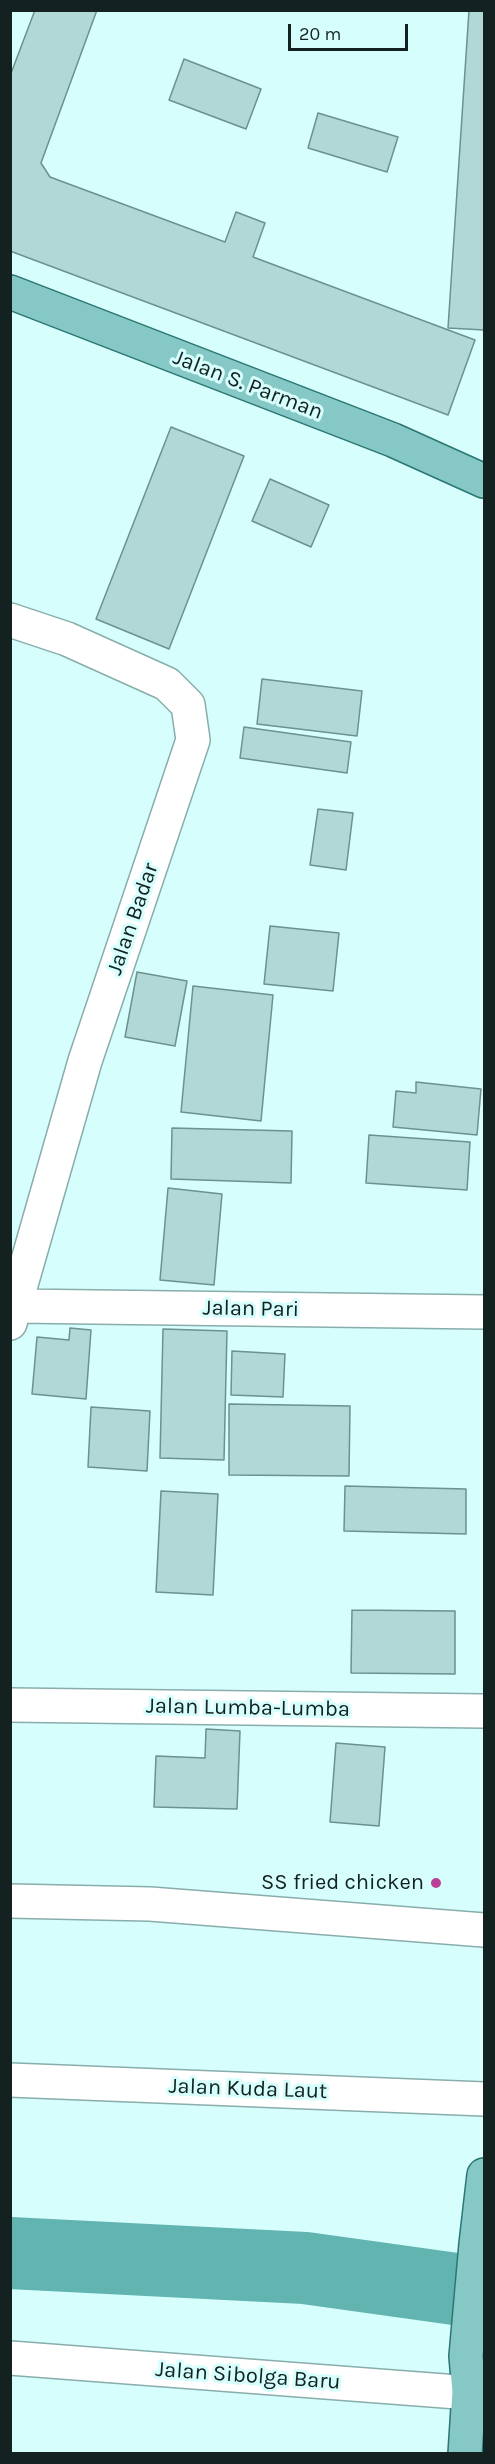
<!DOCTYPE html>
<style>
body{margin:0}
#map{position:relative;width:495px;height:2464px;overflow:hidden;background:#d6fefc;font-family:Karla,sans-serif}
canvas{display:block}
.frame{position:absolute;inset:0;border:12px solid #132221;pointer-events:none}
.scale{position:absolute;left:288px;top:24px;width:120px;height:27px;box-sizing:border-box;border:3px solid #132221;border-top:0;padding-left:8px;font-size:18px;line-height:21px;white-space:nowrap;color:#132221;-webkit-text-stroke:4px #d6fefc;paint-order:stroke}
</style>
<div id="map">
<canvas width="495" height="2464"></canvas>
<div class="frame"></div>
<div class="scale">20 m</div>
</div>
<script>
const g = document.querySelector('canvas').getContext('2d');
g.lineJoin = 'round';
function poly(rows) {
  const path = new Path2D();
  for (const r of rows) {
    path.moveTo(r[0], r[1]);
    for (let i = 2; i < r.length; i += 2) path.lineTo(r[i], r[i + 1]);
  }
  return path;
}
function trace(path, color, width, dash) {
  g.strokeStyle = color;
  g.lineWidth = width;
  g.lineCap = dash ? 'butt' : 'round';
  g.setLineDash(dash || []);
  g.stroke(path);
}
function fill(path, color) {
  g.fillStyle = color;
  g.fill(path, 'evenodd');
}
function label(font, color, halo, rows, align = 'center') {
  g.font = font + ' Karla,sans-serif';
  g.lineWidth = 6;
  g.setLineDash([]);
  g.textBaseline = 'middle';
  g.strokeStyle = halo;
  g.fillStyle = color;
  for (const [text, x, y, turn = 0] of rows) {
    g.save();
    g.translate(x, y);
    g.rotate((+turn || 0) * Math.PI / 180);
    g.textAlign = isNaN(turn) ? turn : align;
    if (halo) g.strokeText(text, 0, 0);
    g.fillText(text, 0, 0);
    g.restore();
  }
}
trace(poly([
 [10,2253,305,2268,484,2293]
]), '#62b4b1', 72);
const building = poly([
 [35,10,97,10,41,163,50,177,225,242,236,212,265,223,253,257,475,340,448,415,10,251,10,76,35,10],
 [469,10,484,10,484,330,448,328,469,10],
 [184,59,261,89,246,129,169,100,184,59],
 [318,113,398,137,387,172,308,148,318,113],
 [171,427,244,456,169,649,96,619,171,427],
 [270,479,329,505,311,547,252,521,270,479],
 [262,679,362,691,357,736,257,724,262,679],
 [244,727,351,742,347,773,240,758,244,727],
 [318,809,353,813,346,870,310,865,318,809],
 [270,926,339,933,333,991,264,984,270,926],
 [137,972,187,981,175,1046,125,1037,137,972],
 [193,986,273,995,261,1121,181,1112,193,986],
 [416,1082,481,1089,477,1135,393,1127,396,1091,416,1093,416,1082],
 [172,1128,292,1131,291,1183,171,1179,172,1128],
 [369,1135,470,1142,467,1190,366,1183,369,1135],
 [168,1188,222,1194,214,1285,160,1280,168,1188],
 [70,1328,91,1330,86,1399,32,1394,37,1337,69,1340,70,1328],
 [163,1329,227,1331,224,1460,160,1458,163,1329],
 [232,1351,285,1354,283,1397,231,1395,232,1351],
 [229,1404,350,1406,349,1476,229,1475,229,1404],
 [91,1407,150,1411,147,1471,88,1467,91,1407],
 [345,1486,466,1489,466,1534,344,1531,345,1486],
 [161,1491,218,1494,213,1595,156,1592,161,1491],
 [352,1610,455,1611,455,1674,351,1673,352,1610],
 [206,1729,240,1731,237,1809,154,1807,156,1756,205,1758,206,1729],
 [336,1743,385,1747,379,1826,330,1822,336,1743]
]);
fill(building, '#b1d8d6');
trace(building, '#6c918f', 1.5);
const minor = poly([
 [10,620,67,639,167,684,188,705,193,740,85,1061,10,1323],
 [10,1302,17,1306,484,1312],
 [10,1705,484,1711],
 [10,1901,150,1904,484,1930],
 [10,2080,484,2099],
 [10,2358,484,2394]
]);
const major = poly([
 [10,292,393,440,484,481],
 [465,2454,469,2392,466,2356,476,2244,484,2175]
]);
trace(minor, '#88adab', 36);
trace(major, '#2a7673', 36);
trace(minor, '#fff', 33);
trace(major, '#86c8c5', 33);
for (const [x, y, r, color] of [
 [436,1883,6,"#b94094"]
]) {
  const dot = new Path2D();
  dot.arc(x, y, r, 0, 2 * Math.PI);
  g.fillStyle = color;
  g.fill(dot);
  trace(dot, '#d6fefc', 2);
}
label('22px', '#132221', '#d6fefc', [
 ["Jalan S. Parman",248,385,21],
 ["Jalan Badar",133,919,-71],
 ["Jalan Pari",251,1309,1],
 ["Jalan Lumba-Lumba",248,1708,1],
 ["Jalan Kuda Laut",248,2089,2],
 ["Jalan Sibolga Baru",248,2376,4]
]);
label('22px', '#132221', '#d6fefc', [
 ["SS fried chicken",424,1883]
], 'right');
</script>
